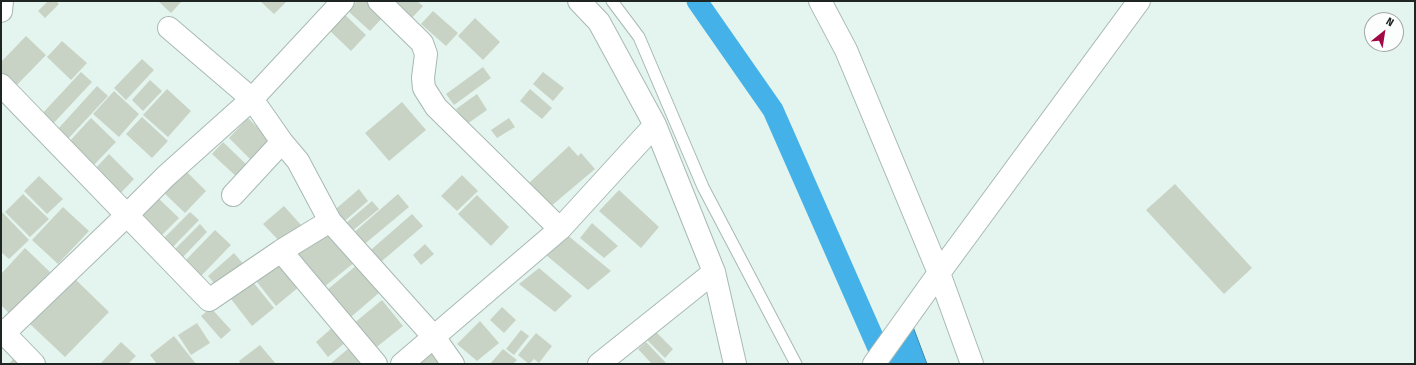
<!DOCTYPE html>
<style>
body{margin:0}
#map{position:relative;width:1416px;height:365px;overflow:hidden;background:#e3f5ee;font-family:"Fira Sans Condensed",sans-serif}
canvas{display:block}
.frame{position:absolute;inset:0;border:2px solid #1e2522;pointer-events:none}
.north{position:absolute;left:1364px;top:12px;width:40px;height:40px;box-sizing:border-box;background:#fbfefd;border:1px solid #a3a7a5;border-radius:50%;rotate:30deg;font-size:11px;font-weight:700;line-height:16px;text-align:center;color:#1e2522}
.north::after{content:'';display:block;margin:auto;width:14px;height:18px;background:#a20846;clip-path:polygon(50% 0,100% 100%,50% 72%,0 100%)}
</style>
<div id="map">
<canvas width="1416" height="365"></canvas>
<div class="frame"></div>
<div class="north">N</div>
</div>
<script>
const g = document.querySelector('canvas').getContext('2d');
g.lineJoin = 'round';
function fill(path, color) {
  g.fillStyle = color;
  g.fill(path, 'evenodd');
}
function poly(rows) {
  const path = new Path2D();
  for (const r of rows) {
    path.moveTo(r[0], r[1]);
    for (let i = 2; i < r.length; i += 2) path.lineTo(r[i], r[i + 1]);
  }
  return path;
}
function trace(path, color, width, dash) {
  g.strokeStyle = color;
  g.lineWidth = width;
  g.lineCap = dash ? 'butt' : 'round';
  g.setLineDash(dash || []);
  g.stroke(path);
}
const water = poly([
 [912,324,927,364,880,364,912,324]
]);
fill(water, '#44b2e9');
trace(water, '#3988ad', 1);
trace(poly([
 [697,1,773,110,885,364]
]), '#44b2e9', 21);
fill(poly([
 [48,1,56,1,59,4,45,18,38,11],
 [158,1,182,1,171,13],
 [260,1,287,1,274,14],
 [357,1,370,1,385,15,370,31,348,11],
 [389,1,417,1,423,6,410,20],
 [433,11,458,33,446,46,421,24],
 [343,13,366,35,351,51,328,29],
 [475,18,500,42,483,60,458,36],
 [26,36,46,55,13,89,1,77,1,62],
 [62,41,87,63,71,80,47,57],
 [142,59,154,70,126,100,114,88],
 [483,67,491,78,454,105,446,94],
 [81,72,92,82,51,126,40,116],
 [543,72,564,88,553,101,533,84],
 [150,80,162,91,143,111,132,100],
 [97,86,108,96,67,140,57,130],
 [167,89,191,111,168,137,143,115],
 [530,89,552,108,542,119,520,101],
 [114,91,139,114,119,137,93,114],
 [477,94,487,110,467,124,456,109],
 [402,102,426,130,389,161,365,133],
 [142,117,168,141,152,158,126,134],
 [91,118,116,142,91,168,67,144],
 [248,118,270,140,251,160,229,138],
 [509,118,515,127,497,138,491,130],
 [223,142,250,168,239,179,212,154],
 [569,146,578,156,581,153,595,169,550,207,529,183],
 [109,154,134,179,117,197,91,173],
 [184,169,206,191,185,213,162,191],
 [462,175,478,191,457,211,441,196],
 [39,176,63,199,47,214,24,191],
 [1175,184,1252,268,1224,294,1146,210],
 [359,189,368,201,340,225,330,214],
 [619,190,659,227,641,248,599,211],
 [23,194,49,219,30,237,5,212],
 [398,194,409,207,361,247,351,235],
 [155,195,179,218,162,235,138,212],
 [477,195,509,227,491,246,458,214],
 [372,201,379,209,351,232,345,224],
 [284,206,302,226,282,244,263,224],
 [63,207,89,231,58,264,32,240],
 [2,212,29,240,9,259,1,252],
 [190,212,199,220,169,251,160,242],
 [412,214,423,226,375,267,365,255],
 [592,223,618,246,604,258,580,238],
 [200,224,207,232,183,257,175,249],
 [326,228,355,262,319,291,291,257],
 [560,229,611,271,588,290,546,255],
 [215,230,231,245,201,276,185,261],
 [425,244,434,254,421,265,413,255],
 [25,248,50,272,10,314,1,305,1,274],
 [234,253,245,266,219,289,208,276],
 [278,257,300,286,276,306,253,277],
 [357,265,380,292,345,322,321,295],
 [539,268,572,296,555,312,519,284],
 [74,278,109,312,65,357,30,324],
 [253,282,274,308,252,326,231,299],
 [382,300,403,326,368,354,347,329],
 [502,307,516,320,504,333,490,320],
 [211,308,231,330,221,339,201,316],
 [480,321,499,343,477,361,457,344],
 [197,323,210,343,191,355,178,335],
 [333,327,346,342,328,357,316,342],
 [521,330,529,336,514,355,506,349],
 [655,331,673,349,665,358,647,340],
 [536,333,552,346,539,363,534,359,529,364,518,355],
 [174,336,196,364,157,364,150,355],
 [121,342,136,356,128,364,100,364],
 [646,342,666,363,665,364,652,364,638,349],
 [260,345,276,364,241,364,239,361],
 [349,348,360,361,357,364,330,364],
 [503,349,517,360,513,364,490,364],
 [434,350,444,364,414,364],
 [13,359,19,364,9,364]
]), '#c9d3c5');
const service = poly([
 [612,1,639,37,703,187,796,364]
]);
const minor = poly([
 [379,1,422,43,426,54,423,78,424,88,436,107,560,229],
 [579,1,599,22,655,125,714,272,735,364],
 [820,1,846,50,939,273,972,364],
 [1,11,2,1],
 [169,28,252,99,282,142,233,195],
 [1,85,209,300,281,251,330,221],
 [282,142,298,161,330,221,434,337,453,364],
 [281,251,376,364],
 [1,330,34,364],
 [1,336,127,215,166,176,252,99,343,1],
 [402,364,560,229,655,125],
 [599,364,714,272],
 [874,364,939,273,1139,1]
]);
trace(service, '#a8b9b2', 13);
trace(minor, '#a8b9b2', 24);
trace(service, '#fff', 11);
trace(minor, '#fff', 22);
</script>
